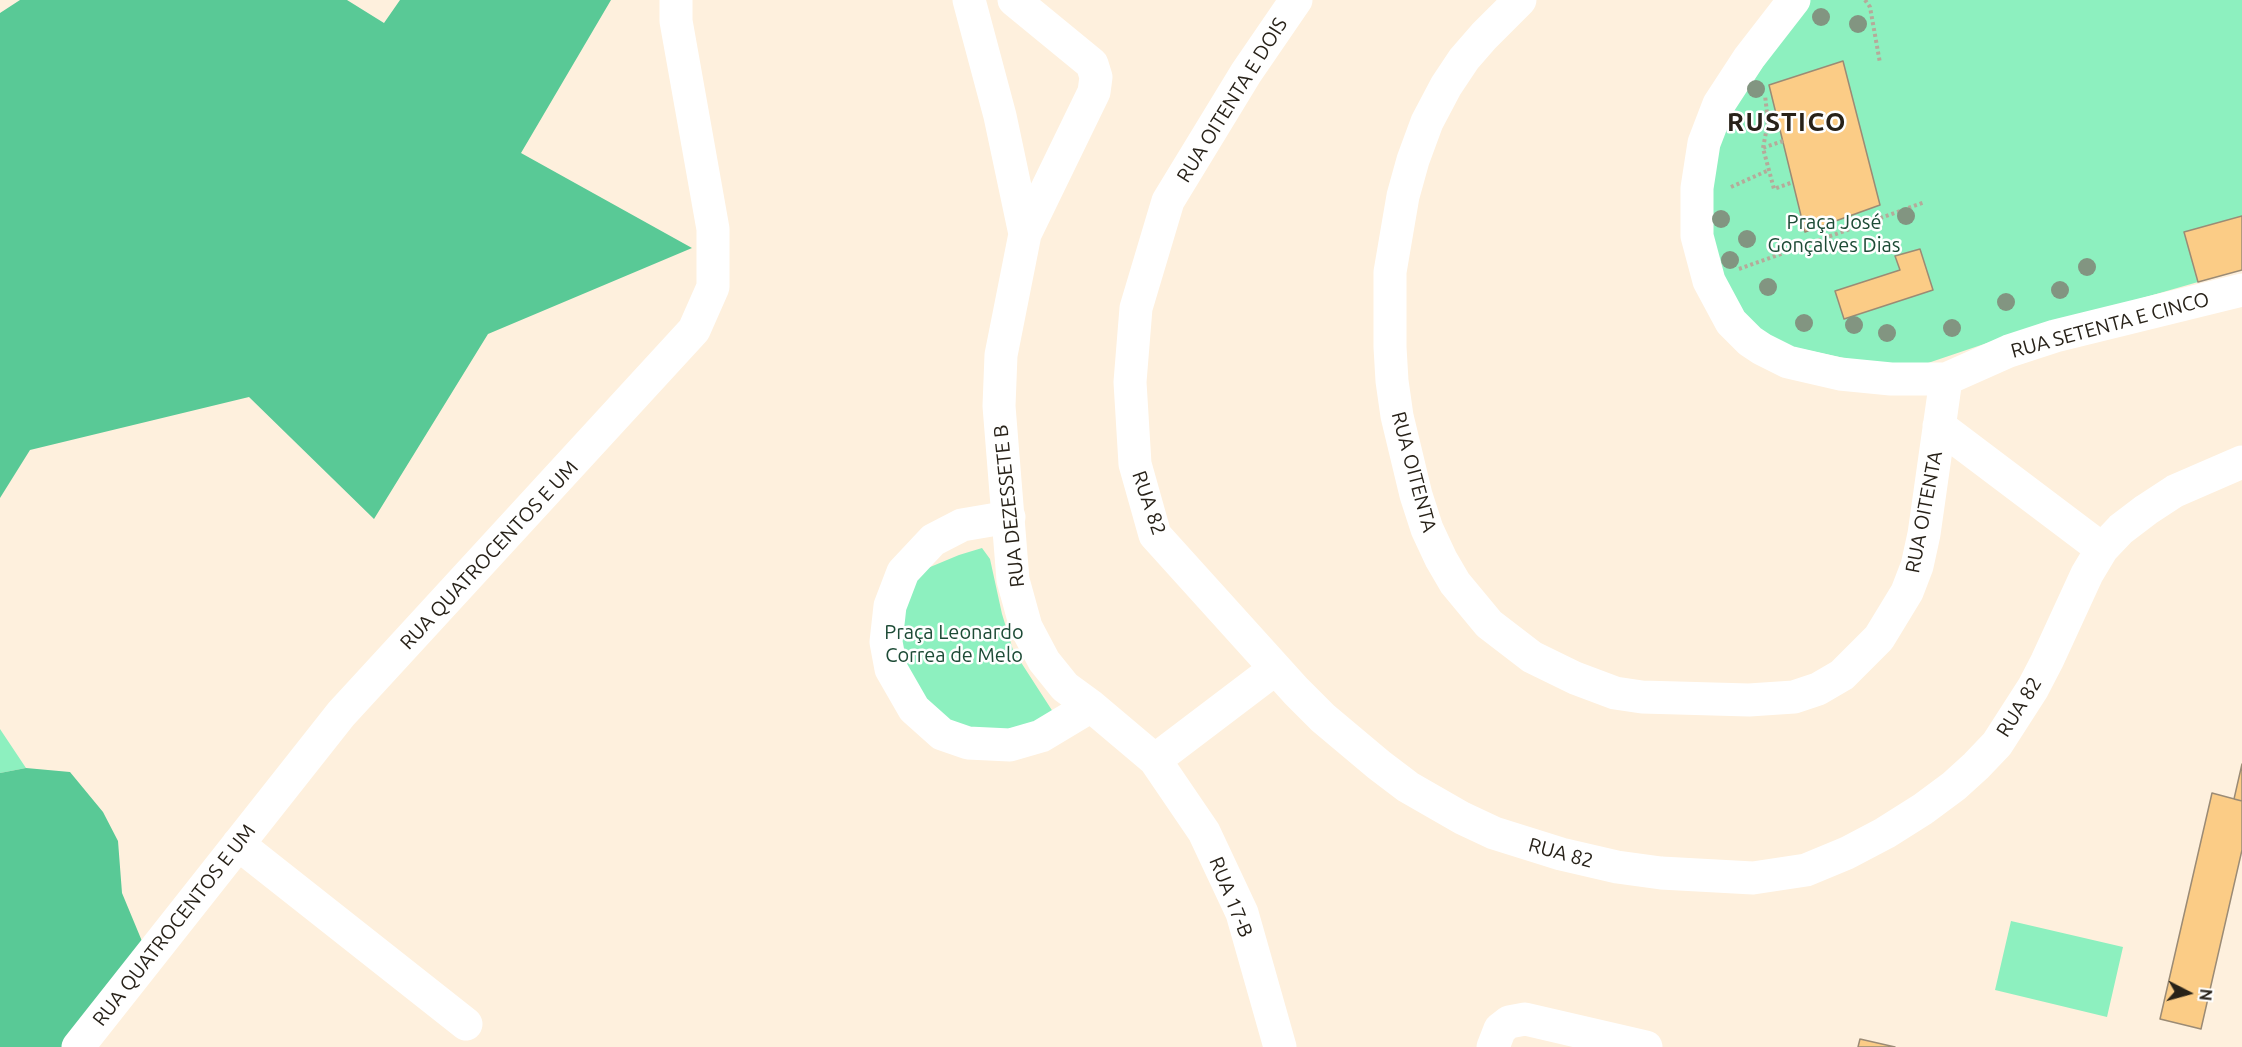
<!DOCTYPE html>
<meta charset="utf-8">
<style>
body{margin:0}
#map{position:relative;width:2242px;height:1047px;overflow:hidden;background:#fef0dd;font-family:Ubuntu,sans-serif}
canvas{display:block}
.north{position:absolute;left:2158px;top:963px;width:60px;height:60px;-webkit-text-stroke:4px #fff;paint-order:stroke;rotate:96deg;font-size:16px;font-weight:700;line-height:24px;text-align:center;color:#282219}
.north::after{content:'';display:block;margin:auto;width:21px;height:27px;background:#282219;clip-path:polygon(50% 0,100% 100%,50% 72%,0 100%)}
</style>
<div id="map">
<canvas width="2242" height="1047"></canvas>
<div class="north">N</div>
</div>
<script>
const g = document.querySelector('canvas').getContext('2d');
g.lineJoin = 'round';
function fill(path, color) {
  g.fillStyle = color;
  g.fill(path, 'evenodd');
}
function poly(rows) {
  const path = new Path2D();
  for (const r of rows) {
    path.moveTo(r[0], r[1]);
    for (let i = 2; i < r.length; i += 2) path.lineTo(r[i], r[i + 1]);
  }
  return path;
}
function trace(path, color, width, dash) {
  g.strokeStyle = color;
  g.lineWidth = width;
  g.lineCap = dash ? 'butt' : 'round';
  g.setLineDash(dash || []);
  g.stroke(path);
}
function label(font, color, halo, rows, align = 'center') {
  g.font = font + ' Ubuntu,sans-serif';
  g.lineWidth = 5;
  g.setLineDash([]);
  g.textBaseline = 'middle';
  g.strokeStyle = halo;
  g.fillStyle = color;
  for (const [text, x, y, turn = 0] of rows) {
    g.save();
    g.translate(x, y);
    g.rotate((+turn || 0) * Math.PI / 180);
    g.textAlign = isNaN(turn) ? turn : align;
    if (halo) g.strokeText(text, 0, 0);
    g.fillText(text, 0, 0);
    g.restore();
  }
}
fill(poly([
 [1808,0,2242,0,2242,216,2184,232,2198,282,1993,341,1925,364,1886,367,1788,346,1753,325,1727,292,1714,249,1709,190,1721,128],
 [982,548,990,559,1002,614,1013,650,1055,715,999,736,942,721,917,693,898,650,911,575,959,555],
 [0,729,26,768,0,773],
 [2011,921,2123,947,2107,1017,1995,990]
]), '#8df0bf');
fill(poly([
 [20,0,347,0,384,23,400,0,611,0,521,153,692,248,488,334,374,519,249,397,30,450,0,498,0,13],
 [26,768,70,772,103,812,118,841,122,893,144,946,64,1047,0,1047,0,773]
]), '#59c996');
const building = poly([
 [1843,61,1880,205,1805,232,1769,85,1843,61],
 [2242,216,2242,270,2198,282,2184,232,2242,216],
 [1920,249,1933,290,1844,319,1835,291,1900,270,1895,256,1920,249],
 [2242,764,2242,801,2234,799,2242,764],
 [2212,793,2242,801,2242,850,2201,1029,2160,1019,2212,793],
 [1860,1039,1895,1047,1858,1047,1860,1039]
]);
fill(building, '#fbcc86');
trace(building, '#9b8b75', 1.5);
trace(poly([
 [1865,0,1870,7,1880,63],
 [1783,141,1763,148,1774,189,1793,182],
 [1763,148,1768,122,1765,95],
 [1731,187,1769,170],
 [1739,269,1925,202]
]), '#b5aa9a', 4, [3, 3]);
trace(poly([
 [969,0,1000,116,1025,234],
 [1014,0,1092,64,1096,77,1094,92,1025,234,1001,355,999,406,1013,580,1026,627,1044,661,1065,687,1091,706,1155,760,1204,832,1242,913,1280,1047],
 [1296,0,1246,73,1168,201,1136,308,1130,382,1135,464,1155,535,1296,691,1323,718,1379,765,1408,787,1462,818,1494,833,1561,854,1617,867,1661,873,1753,878,1806,870,1847,853,1885,833,1923,809,1954,786,1976,766,1997,744,2033,688,2047,661,2087,574,2102,549,2121,529,2146,510,2175,491,2242,462],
 [1520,0,1484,36,1464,59,1446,86,1427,122,1413,160,1403,196,1390,272,1390,347,1392,381,1397,416,1416,495,1427,529,1441,559,1455,583,1489,624,1532,657,1575,678,1615,693,1642,697,1749,700,1794,697,1818,689,1842,675,1879,638,1907,592,1917,566,1924,534,1946,379],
 [1794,0,1749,58,1719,104,1704,143,1697,188,1697,236,1709,281,1731,322,1750,341,1762,349,1788,362,1840,374,1891,379,1946,379,2009,351,2055,336,2242,290],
 [1939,426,2102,549],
 [1009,517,962,525,933,540,903,572,890,606,886,642,891,669,914,709,942,734,968,743,1010,745,1041,736,1091,706],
 [1155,760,1275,669],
 [238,844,466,1024],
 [78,1047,341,714,694,330,713,287,713,229,676,21,676,0],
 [1493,1047,1500,1029,1509,1022,1525,1019,1646,1047]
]), '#fff', 33);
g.fillStyle = '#829581';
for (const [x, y] of [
 [1821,17],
 [1858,24],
 [1756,89],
 [1906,216],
 [1721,219],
 [1747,239],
 [1730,260],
 [2087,267],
 [1768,287],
 [2060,290],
 [2006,302],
 [1804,323],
 [1854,325],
 [1952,328],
 [1887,333]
]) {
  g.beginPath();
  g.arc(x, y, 9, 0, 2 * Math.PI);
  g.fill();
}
label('20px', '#282219', '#fff', [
 ["RUA OITENTA E DOIS",1232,100,-58],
 ["RUA SETENTA E CINCO",2110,325,-15],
 ["RUA OITENTA",1414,472,75],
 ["RUA 82",1149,503,71],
 ["RUA DEZESSETE B",1009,506,-96],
 ["RUA OITENTA",1924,512,-79],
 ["RUA QUATROCENTOS E UM",489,555,-47],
 ["RUA 82",2019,707,-58],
 ["RUA 82",1561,853,15],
 ["RUA 17-B",1231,897,68],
 ["RUA QUATROCENTOS E UM",174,925,-52]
]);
label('20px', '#1d4b36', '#fff', [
 ["Praça José",1834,222],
 ["Gonçalves Dias",1834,245],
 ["Praça Leonardo",954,632],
 ["Correa de Melo",954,655]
]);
g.letterSpacing = '1.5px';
label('bold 26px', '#282219', '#fff', [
 ["RUSTICO",1787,122]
]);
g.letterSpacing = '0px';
</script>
